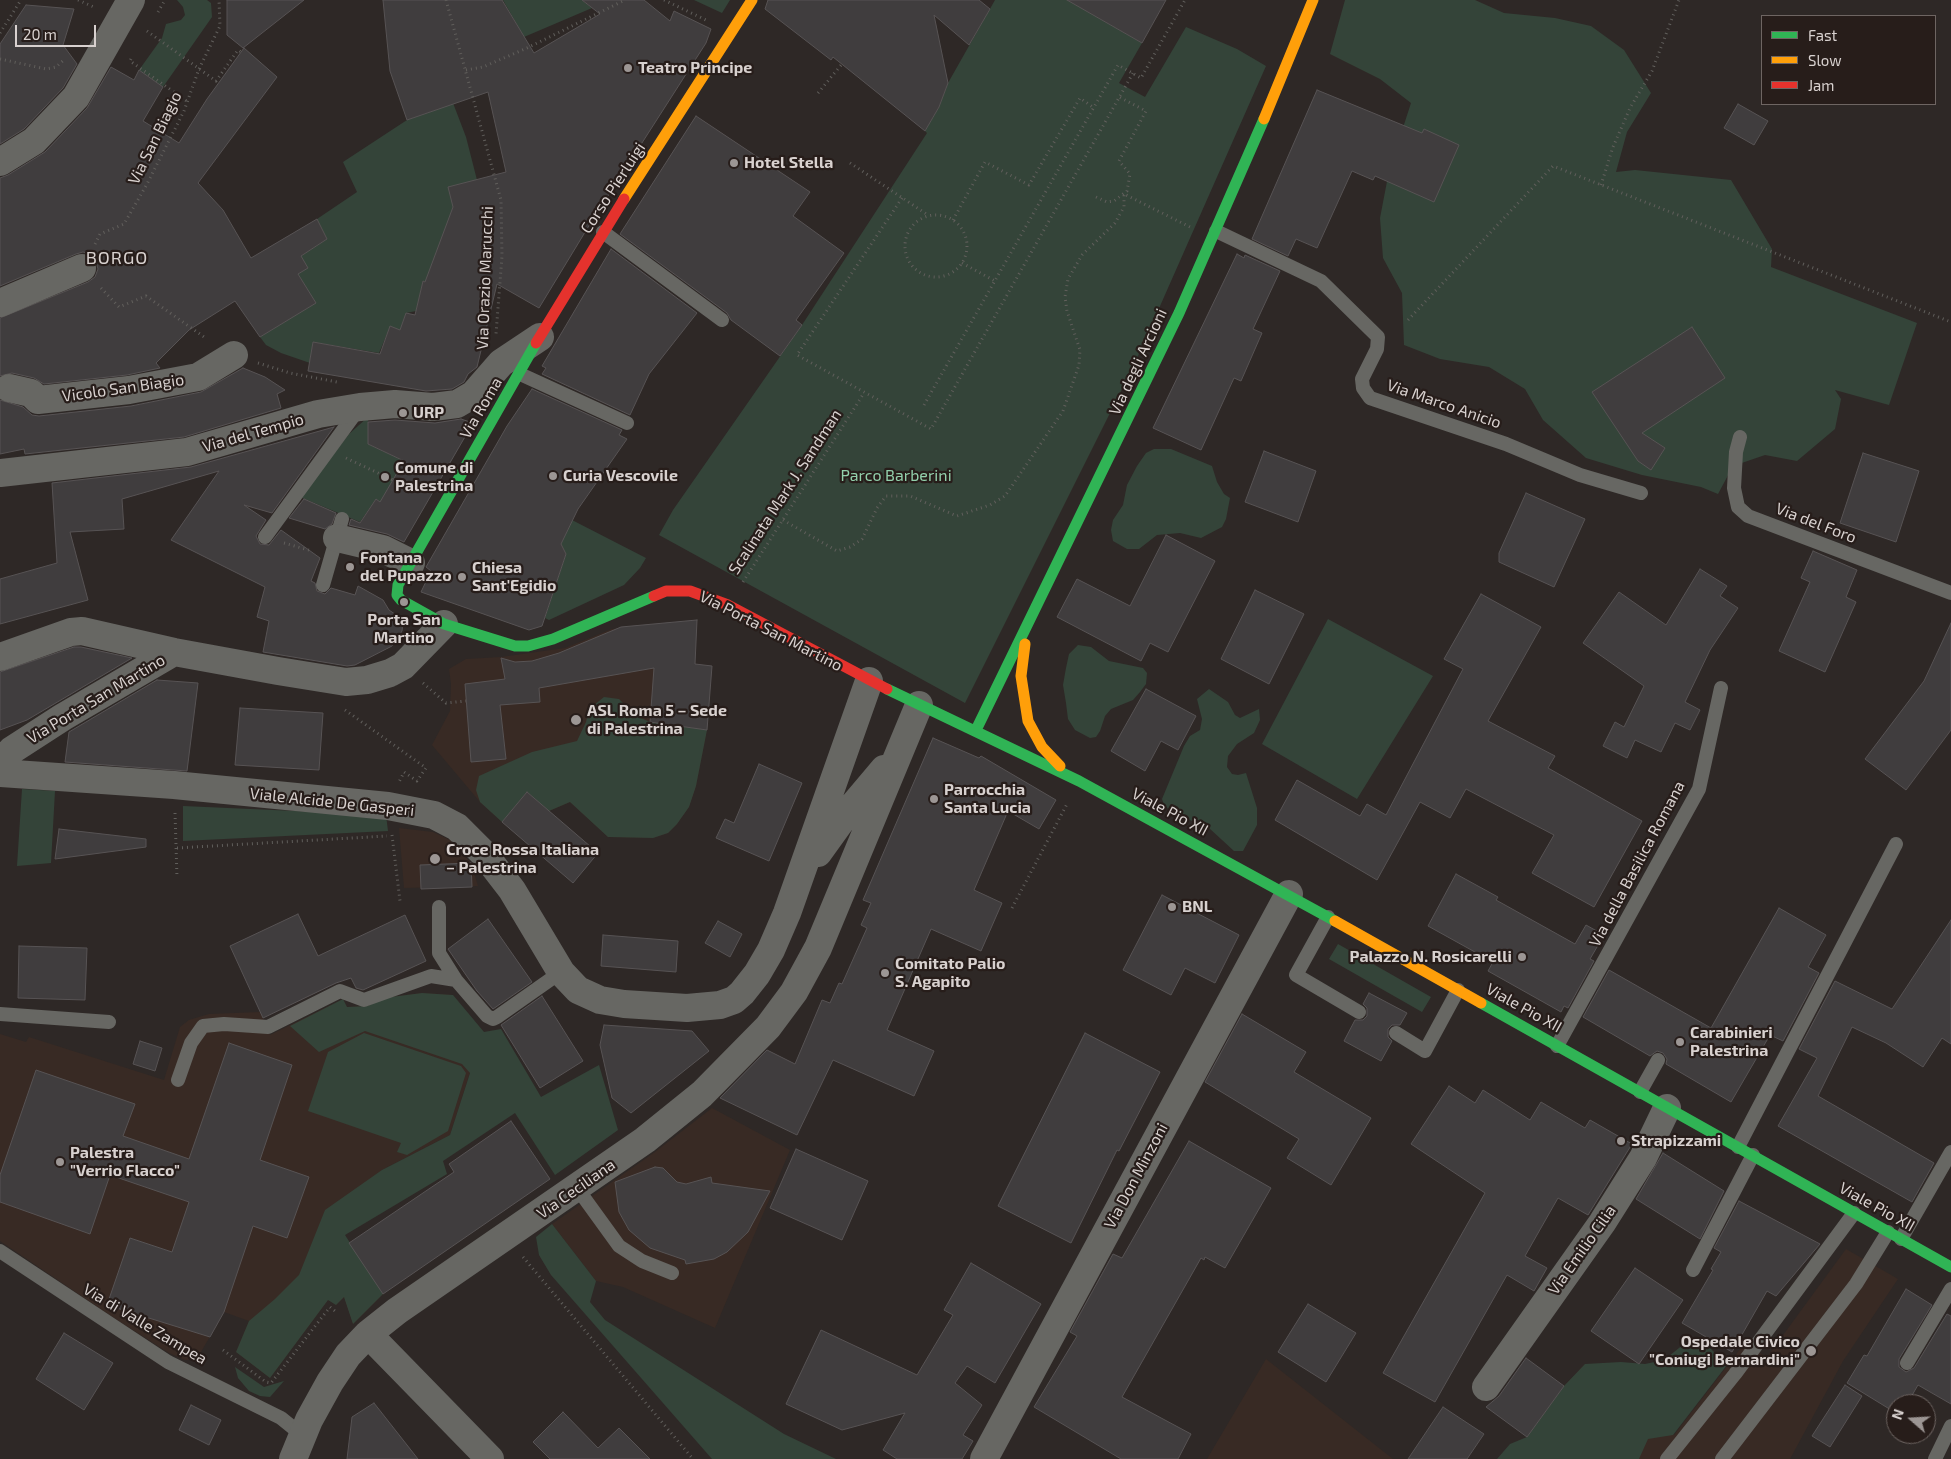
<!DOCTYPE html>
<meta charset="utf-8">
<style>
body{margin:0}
#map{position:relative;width:1951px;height:1459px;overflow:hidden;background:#2e2826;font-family:"Exo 2",sans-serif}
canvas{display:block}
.legend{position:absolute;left:1761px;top:15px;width:175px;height:90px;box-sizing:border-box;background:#271d1a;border:1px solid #6e6562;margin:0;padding:6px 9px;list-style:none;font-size:15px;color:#d8d1cf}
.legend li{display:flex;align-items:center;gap:10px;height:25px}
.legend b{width:25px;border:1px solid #6e6562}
.north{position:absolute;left:1886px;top:1394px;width:50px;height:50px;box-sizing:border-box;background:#271d1a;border:1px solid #6e6562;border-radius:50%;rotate:289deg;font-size:14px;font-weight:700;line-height:20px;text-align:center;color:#d8d1cf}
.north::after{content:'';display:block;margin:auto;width:18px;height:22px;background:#9c9694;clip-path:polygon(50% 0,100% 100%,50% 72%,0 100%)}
.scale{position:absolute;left:15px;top:25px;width:81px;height:22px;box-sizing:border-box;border:2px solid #d8d1cf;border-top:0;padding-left:6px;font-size:15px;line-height:18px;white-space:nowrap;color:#d8d1cf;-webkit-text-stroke:4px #271d1a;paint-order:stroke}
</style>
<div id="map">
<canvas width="1951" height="1459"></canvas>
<ul class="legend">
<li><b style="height:6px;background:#30b455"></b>Fast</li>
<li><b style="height:6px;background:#ff9f0a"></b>Slow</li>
<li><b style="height:6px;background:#e5322d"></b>Jam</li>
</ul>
<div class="north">N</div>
<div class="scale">20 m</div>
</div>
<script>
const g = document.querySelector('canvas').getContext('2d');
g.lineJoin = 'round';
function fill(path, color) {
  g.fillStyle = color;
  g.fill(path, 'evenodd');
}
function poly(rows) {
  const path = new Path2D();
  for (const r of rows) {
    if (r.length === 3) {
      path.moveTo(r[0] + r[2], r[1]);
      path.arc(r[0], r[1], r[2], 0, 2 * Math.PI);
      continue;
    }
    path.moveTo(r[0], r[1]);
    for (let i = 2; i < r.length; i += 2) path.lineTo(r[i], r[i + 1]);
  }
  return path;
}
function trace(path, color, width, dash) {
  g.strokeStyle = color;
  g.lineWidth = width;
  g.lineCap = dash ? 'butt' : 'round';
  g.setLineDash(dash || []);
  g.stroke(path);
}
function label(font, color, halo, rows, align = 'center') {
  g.font = font + ' "Exo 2",sans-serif';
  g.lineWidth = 4.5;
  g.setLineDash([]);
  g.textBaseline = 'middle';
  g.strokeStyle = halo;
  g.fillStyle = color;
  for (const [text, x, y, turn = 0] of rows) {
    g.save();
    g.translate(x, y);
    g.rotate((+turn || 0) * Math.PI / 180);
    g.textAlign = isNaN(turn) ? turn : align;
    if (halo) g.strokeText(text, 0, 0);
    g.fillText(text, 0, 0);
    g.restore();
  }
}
fill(poly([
 [697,620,695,664,712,666,707,730,696,786,689,807,677,824,668,833,653,838,608,837,570,802,549,811,527,792,502,822,480,802,432,745,450,711,451,684,449,669,466,659,501,657,565,648,612,629],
 [399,828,433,832,452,841,471,863,478,886,404,888],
 [422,993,453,995,474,1060,450,1135,382,1170,344,1235,383,1294,353,1324,344,1297,336,1305,328,1300,270,1378,236,1352,249,1321,224,1312,197,1359,185,1360,169,1353,114,1318,0,1241,0,1034,26,1042,29,1037,164,1080,180,1027,189,1020,209,1014,260,1012,270,1035,343,999,347,1007,368,1006,383,998],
 [712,1108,790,1150,715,1328,623,1287,596,1281,552,1224,655,1152],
 [1846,1249,1898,1279,1843,1361,1790,1459,1510,1459,1564,1386,1585,1364,1674,1435,1744,1344,1767,1357],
 [1266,1359,1393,1459,1207,1459]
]), '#382a24');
fill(poly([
 [177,0,207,0,211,3,212,17,163,87,139,70,162,38,166,24,181,20,185,15,183,7],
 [503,0,582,0,592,8,524,37],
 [694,0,730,0,722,13],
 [995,0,1068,0,1142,43,1119,83,1145,97,1186,27,1237,49,1266,66,1134,365,965,703,659,535,673,510,802,325,927,133,925,131,939,107,948,83],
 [1345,0,1475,0,1504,13,1555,18,1591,26,1624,50,1651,93,1627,132,1616,172,1635,170,1731,180,1772,249,1771,267,1917,323,1889,405,1835,390,1841,399,1835,429,1797,461,1765,455,1733,466,1718,494,1701,487,1642,475,1586,458,1543,420,1525,389,1489,367,1440,359,1404,345,1402,293,1383,258,1380,218,1389,171,1411,103,1380,79,1330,54],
 [453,103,466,137,477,180,454,209,428,282,423,281,416,311,406,313,400,330,390,327,379,353,313,342,310,363,281,353,266,345,260,337,315,303,298,274,301,256,327,239,317,219,357,192,343,162,407,120],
 [368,417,368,444,404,461,392,509,376,499,360,522,300,497,349,434],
 [1154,449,1171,449,1212,466,1217,482,1224,494,1230,498,1226,519,1222,527,1201,538,1180,533,1157,535,1139,549,1127,549,1113,541,1111,530,1113,520,1123,505,1127,485,1137,466,1146,453],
 [572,520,646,558,640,568,624,585,549,620,545,618,566,554,561,544],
 [1328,619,1433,676,1357,799,1262,744],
 [1078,645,1091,647,1109,661,1143,668,1147,673,1146,684,1140,692,1133,700,1111,709,1105,716,1100,731,1096,737,1090,738,1075,730,1068,719,1066,703,1063,685,1066,668,1069,654],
 [1209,689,1228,702,1235,715,1240,718,1259,709,1260,720,1254,733,1237,744,1228,756,1227,767,1232,774,1238,775,1246,773,1257,808,1257,825,1243,851,1234,851,1209,828,1173,813,1164,805,1162,799,1184,746,1190,736,1200,730,1202,719,1197,699],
 [604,697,619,699,636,716,650,722,707,730,696,786,689,807,677,824,668,833,653,838,608,837,570,802,549,811,527,792,502,822,480,802,476,790,479,776,532,752,577,741,586,722,589,709],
 [22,789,55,791,51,863,17,866],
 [183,806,386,815,388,831,183,841],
 [1338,944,1431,997,1422,1012,1329,959],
 [422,993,453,995,484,1032,501,1029,541,1097,599,1065,618,1130,555,1175,515,1113,443,1161,447,1174,345,1235,383,1294,353,1324,344,1297,336,1305,328,1300,270,1378,236,1352,249,1321,275,1299,299,1275,325,1210,382,1170,450,1135,470,1073,462,1064,365,1031,319,1052,290,1026,343,999,347,1007,368,1006,383,998],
 [364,1033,461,1066,466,1073,448,1131,407,1155,397,1152,401,1143,308,1111,328,1052],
 [552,1224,596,1281,590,1302,605,1320,784,1434,836,1459,712,1459,551,1275,539,1255,536,1237],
 [1700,1343,1711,1349,1727,1365,1673,1435,1648,1439,1639,1459,1497,1459,1510,1444,1527,1437,1564,1386,1585,1364,1621,1362,1645,1364,1664,1360,1684,1344],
 [235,1367,264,1387,284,1381,270,1397,260,1396,249,1391,238,1378]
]), '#344439');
const building = poly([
 [227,0,304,0,243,48,227,35,227,0],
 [383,0,502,0,534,53,600,14,582,0,644,0,670,21,674,11,711,29,706,43,590,224,539,308,497,284,477,367,468,374,464,382,452,389,426,391,308,371,313,342,380,354,390,326,400,330,406,313,415,315,423,281,425,282,453,207,448,187,506,172,488,92,407,120,390,71,383,0],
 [768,0,979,0,990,9,969,45,934,15,948,83,939,107,925,131,833,57,831,60,765,9,768,0],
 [1067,0,1166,0,1142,43,1067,0],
 [26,5,74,9,63,45,77,64,63,88,24,129,0,144,0,44,26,5],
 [244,48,277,77,198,183,223,210,251,258,317,219,327,239,301,256,308,268,298,274,316,303,260,337,235,301,189,330,156,363,160,368,127,375,44,384,34,378,12,373,0,376,0,318,88,282,95,277,98,269,96,261,91,255,83,252,76,254,0,286,0,178,8,175,45,152,87,108,111,67,134,80,139,70,163,87,143,121,179,143,207,99,244,48],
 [1317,90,1422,133,1424,129,1459,145,1434,202,1375,176,1373,180,1352,171,1317,248,1296,239,1288,256,1252,239,1317,90],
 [1738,104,1768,121,1754,145,1724,128,1738,104],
 [696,116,810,192,793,216,844,253,796,320,802,325,780,356,731,320,727,313,620,234,696,116],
 [611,249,697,313,649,374,630,415,542,374,546,368,542,366,611,249],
 [1237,254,1244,258,1245,255,1280,271,1253,329,1262,333,1241,381,1234,378,1201,450,1153,428,1237,254],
 [1692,327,1725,378,1642,433,1665,448,1651,470,1638,461,1592,392,1692,327],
 [243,368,265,377,285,390,277,394,281,408,184,437,25,454,24,449,0,454,0,400,23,407,32,415,39,416,131,406,201,392,243,368],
 [532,389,622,430,619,435,627,439,578,509,561,544,566,554,542,626,529,630,421,592,431,571,426,567,507,426,532,389],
 [461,419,473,423,404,542,387,534,349,525,351,519,360,523,376,499,380,502,404,461,368,444,368,422,395,420,435,423,461,419],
 [334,427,272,513,244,505,266,520,256,536,260,544,269,545,281,530,320,558,311,581,315,583,317,591,325,594,331,588,355,595,358,586,383,600,389,610,402,619,403,622,402,631,392,646,355,665,347,666,263,652,269,621,257,617,265,587,171,540,219,471,122,499,124,529,70,532,88,600,0,624,0,579,57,563,52,483,191,467,334,427],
 [1264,451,1316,471,1298,522,1245,502,1264,451],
 [1863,453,1919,471,1896,542,1840,523,1863,453],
 [1526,493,1585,519,1554,587,1499,562,1499,553,1526,493],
 [304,499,336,513,332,524,325,529,289,518,304,499],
 [1166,535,1215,561,1168,652,1150,643,1141,661,1057,617,1077,579,1130,606,1166,535],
 [1813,551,1857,570,1846,597,1856,602,1825,672,1779,651,1810,582,1801,578,1813,551],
 [1700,569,1727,586,1720,596,1738,608,1710,650,1685,702,1700,710,1690,730,1675,723,1661,752,1635,740,1627,758,1603,746,1615,722,1624,727,1644,686,1583,643,1619,592,1666,625,1700,569],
 [1255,590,1304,614,1269,684,1221,659,1255,590],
 [1481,594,1541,627,1488,721,1555,756,1548,768,1642,821,1594,907,1532,873,1554,835,1466,789,1450,818,1420,802,1377,880,1275,820,1297,780,1360,816,1367,804,1386,815,1463,669,1444,659,1481,594],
 [697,620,695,664,712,666,707,730,650,722,654,668,539,688,540,702,500,705,506,759,471,762,465,684,505,679,501,658,515,662,532,661,559,653,621,627,697,620],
 [1951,623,1951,730,1906,790,1865,759,1924,681,1951,623],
 [74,647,81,647,132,658,27,720,0,730,0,672,74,647],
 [157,680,198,683,187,771,65,762,69,732,157,680],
 [1146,689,1196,716,1178,750,1161,741,1145,771,1111,751,1146,689],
 [240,708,323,713,319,770,235,765,240,708],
 [933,738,979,758,981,756,1056,800,1039,829,1008,811,974,890,1002,903,981,951,931,929,887,1030,934,1051,914,1096,833,1060,797,1135,720,1098,767,1050,795,1064,822,1000,830,1003,839,983,842,984,867,928,861,925,871,903,863,900,933,738],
 [759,764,802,783,769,861,716,838,725,819,734,823,759,764],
 [527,792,598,853,573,883,502,822,527,792],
 [59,829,146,839,146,847,55,859,59,829],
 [471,863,472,887,421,889,420,865,471,863],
 [1456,874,1498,897,1496,900,1575,944,1586,925,1604,935,1590,959,1594,961,1568,1008,1564,1006,1561,1012,1488,971,1493,962,1428,926,1456,874],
 [1162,895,1239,935,1215,983,1185,968,1171,995,1123,970,1162,895],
 [1779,908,1826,935,1808,967,1819,973,1783,1041,1770,1035,1731,1102,1666,1064,1667,1059,1663,1053,1657,1051,1650,1056,1583,1017,1609,970,1711,1028,1779,908],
 [298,914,318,956,405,915,426,961,363,990,356,988,351,978,336,983,263,1018,230,946,298,914],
 [488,919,532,982,493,1009,477,991,448,949,488,919],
 [1951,920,1951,1044,1942,1038,1923,1067,1886,1043,1852,1027,1818,1096,1934,1163,1912,1202,1778,1126,1817,1058,1799,1049,1835,981,1892,1009,1951,920],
 [718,921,742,934,730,957,705,943,718,921],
 [603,935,678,941,676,972,601,966,603,935],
 [19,946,87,948,85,1000,18,998,19,946],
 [1369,993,1407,1013,1400,1025,1392,1025,1388,1029,1388,1037,1392,1041,1381,1061,1344,1041,1355,1020,1363,1020,1367,1016,1367,1008,1363,1004,1369,993],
 [542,996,583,1061,540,1088,501,1025,542,996],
 [1242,1014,1306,1052,1294,1072,1371,1118,1331,1185,1287,1158,1299,1139,1205,1082,1242,1014],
 [604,1025,692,1031,709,1051,631,1113,612,1098,600,1045,604,1025],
 [1085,1033,1160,1072,1119,1151,1117,1150,1071,1243,998,1206,1085,1033],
 [140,1041,162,1048,155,1071,133,1064,140,1041],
 [229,1043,292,1065,260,1160,309,1177,287,1238,253,1226,224,1312,210,1337,107,1305,130,1238,172,1252,189,1202,110,1175,90,1234,0,1202,0,1175,36,1070,135,1104,123,1136,189,1159,229,1043],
 [1449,1086,1475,1103,1483,1090,1530,1120,1541,1102,1585,1128,1590,1120,1632,1144,1588,1215,1558,1198,1525,1256,1547,1268,1534,1291,1507,1275,1435,1402,1383,1373,1485,1193,1411,1144,1449,1086],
 [511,1121,550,1179,383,1294,349,1243,454,1172,449,1164,511,1121],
 [1189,1141,1271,1188,1225,1268,1205,1257,1204,1260,1201,1258,1122,1397,1191,1434,1178,1459,1121,1459,1034,1407,1077,1336,1070,1332,1113,1254,1122,1258,1189,1141],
 [796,1149,868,1181,842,1240,770,1208,796,1149],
 [1663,1153,1724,1191,1700,1239,1636,1199,1663,1153],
 [655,1167,663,1168,677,1182,686,1184,711,1177,712,1183,770,1191,748,1232,727,1252,714,1259,686,1264,685,1260,650,1248,629,1230,619,1212,615,1182,655,1167],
 [1739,1201,1820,1244,1776,1296,1767,1291,1732,1352,1682,1323,1713,1270,1711,1269,1721,1252,1714,1248,1739,1201],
 [971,1263,1041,1304,995,1383,967,1366,955,1383,982,1405,963,1435,973,1441,962,1459,897,1459,883,1450,905,1413,842,1430,786,1404,821,1330,917,1375,953,1315,944,1310,971,1263],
 [1635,1268,1683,1300,1639,1364,1591,1331,1635,1268],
 [1906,1289,1932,1305,1899,1359,1899,1367,1906,1372,1914,1368,1947,1314,1951,1316,1951,1404,1918,1385,1907,1404,1896,1404,1896,1413,1847,1383,1864,1355,1867,1356,1906,1289],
 [1308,1304,1356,1333,1326,1382,1278,1352,1308,1304],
 [64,1333,113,1363,84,1410,36,1379,64,1333],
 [1526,1358,1564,1386,1527,1437,1486,1407,1499,1396,1526,1358],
 [1845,1385,1862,1396,1830,1447,1812,1436,1845,1385],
 [374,1403,418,1459,347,1459,352,1417,374,1403],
 [191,1405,221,1420,209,1445,179,1430,191,1405],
 [1443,1407,1484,1434,1467,1459,1408,1459,1443,1407],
 [563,1412,598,1448,619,1428,650,1459,550,1459,533,1442,563,1412]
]);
fill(building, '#403d3e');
trace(building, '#575354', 1);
trace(poly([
 [78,0,96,8],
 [446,0,501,200,502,256,496,334],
 [664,0,706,20],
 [158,12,165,0],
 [147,31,216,81,238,50,241,52],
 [0,33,21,0],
 [0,59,46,69,56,67,65,59],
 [131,59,130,61,188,102],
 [466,70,483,67,527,48,625,0],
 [818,93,842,64],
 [850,163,928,215],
 [1601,185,1613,147,1630,108,1652,71,1679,0],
 [1096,197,1107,202,1114,201,1127,191,1130,174,1119,161,1146,111,1119,97],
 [902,198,797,355,931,429,1133,73],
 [936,246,31],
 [953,220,985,162,1029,185,1080,98,1094,108],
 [95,244,100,234,124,224,147,184,184,111,199,69,220,26,219,0],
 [962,263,995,281],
 [101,288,119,307,146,296,207,339],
 [1408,320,1553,166,1951,322],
 [258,363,290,373,337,382],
 [924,405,1118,65,1141,78,1185,0],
 [346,458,393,480],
 [783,520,837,551,850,547,862,539,877,508,886,496,910,496,957,516,990,505,1005,496,1063,411,1079,365,1080,350,1067,311,1065,297,1068,279,1082,255,1115,223,1124,207,1124,194,1190,227],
 [284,543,312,551],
 [743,582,864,393],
 [423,683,446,703,466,701],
 [345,710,426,768,417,781,404,772,399,782],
 [175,813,177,878],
 [392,835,400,901],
 [177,848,387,836],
 [1012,908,1067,804],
 [523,1257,693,1459],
 [223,1350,266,1382,271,1383,330,1307,335,1311]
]), '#615f5c', 3, [1, 4]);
trace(poly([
 [1216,231,1321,281,1375,334,1378,337,1377,349,1362,379,1363,388,1370,398,1506,444,1580,475,1641,493],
 [603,232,722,320],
 [520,374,627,423],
 [1740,437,1736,452,1734,488,1738,507,1748,516,1951,593],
 [265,537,360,407],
 [323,585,342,519],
 [439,907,439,953,456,980,487,1016,493,1019,497,1017,561,972],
 [1328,917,1296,975,1359,1012],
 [0,1014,109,1022],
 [1396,1033,1425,1051,1458,990],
 [1557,1046,1699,789,1721,688],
 [178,1080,191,1043,203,1026,224,1024,268,1027,340,991,364,1000,431,976,456,980],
 [1640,1092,1658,1060],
 [1738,1147,1896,844],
 [577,1188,619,1246,642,1261,672,1273],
 [1901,1239,1951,1152],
 [0,1251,168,1362,281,1418,302,1435],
 [1693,1270,1753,1155],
 [1907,1363,1951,1289],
 [1667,1459,1735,1374,1854,1213],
 [1722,1459,1856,1284,1888,1232],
 [1935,1459,1951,1426]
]), '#676763', 14);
trace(poly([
 [0,162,34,141,76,97,131,0],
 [0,303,82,268],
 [9,388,31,393,38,400,129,390,198,377,234,355],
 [0,473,187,452,318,414,360,407,395,404,433,407,457,404,474,394,501,363,540,337],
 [337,538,383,549,411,563],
 [0,657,71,632,82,631,174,652,278,671,346,682,367,680,390,673,403,666,444,624],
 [0,762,12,750,63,717,174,652],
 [0,773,174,785,388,806,434,815,457,827,485,855,512,890,561,972,578,990,600,1000,624,1004,687,1008,720,1005,734,1000,742,993,757,974,771,950,787,913,869,681],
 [818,853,846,814,884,769],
 [368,1334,490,1459],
 [1486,1387,1602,1223,1643,1158,1667,1108],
 [293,1459,309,1420,330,1382,348,1355,368,1334,397,1311,645,1140,702,1094,768,1027,794,992,818,948,919,705],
 [984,1459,1289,894]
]), '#676763', 28);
trace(poly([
 [536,343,398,585,397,595,401,600,444,624,515,646,528,646,553,639,654,596],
 [887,689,1079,781,1335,921],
 [976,730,1179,313,1264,119],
 [1481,1003,1951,1267]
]), '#30b455', 11);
trace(poly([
 [1264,119,1313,0],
 [624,199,752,0],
 [1025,644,1021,676,1028,721,1042,747,1060,766],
 [1335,921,1481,1003]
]), '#ff9f0a', 11);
trace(poly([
 [536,343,624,199],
 [654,596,666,591,690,591,728,605,887,689]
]), '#e5322d', 11);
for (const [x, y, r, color] of [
 [628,68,5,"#9c9694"],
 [734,163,5,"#9c9694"],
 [403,413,5,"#9c9694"],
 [553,476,5,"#9c9694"],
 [385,477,5,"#9c9694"],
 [350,567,5,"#9c9694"],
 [462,577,5,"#9c9694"],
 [404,602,5,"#9c9694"],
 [576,720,6,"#9c9694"],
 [934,799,5,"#9c9694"],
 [435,859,6,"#9c9694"],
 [1172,907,5,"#9c9694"],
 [1522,957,5,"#9c9694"],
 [885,973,5,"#9c9694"],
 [1680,1042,5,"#9c9694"],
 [1621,1141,5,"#9c9694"],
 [60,1162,5,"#9c9694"],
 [1811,1351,6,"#9c9694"]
]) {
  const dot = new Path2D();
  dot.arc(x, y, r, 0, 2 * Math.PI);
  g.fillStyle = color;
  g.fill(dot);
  trace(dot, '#271d1a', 2);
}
label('bold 16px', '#d8d1cf', '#271d1a', [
 ["Teatro Principe",638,68],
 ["Hotel Stella",744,163],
 ["URP",413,413],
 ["Comune di",395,468],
 ["Palestrina",395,486],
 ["Curia Vescovile",563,476],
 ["Fontana",360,558],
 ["del Pupazzo",360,576],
 ["Chiesa",472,568],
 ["Sant'Egidio",472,586],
 ["Porta San",404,620,"center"],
 ["Martino",404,638,"center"],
 ["ASL Roma 5 – Sede",587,711],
 ["di Palestrina",587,729],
 ["Parrocchia",944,790],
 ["Santa Lucia",944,808],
 ["Croce Rossa Italiana",446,850],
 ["– Palestrina",446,868],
 ["BNL",1182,907],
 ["Palazzo N. Rosicarelli",1512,957,"right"],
 ["Comitato Palio",895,964],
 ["S. Agapito",895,982],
 ["Carabinieri",1690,1033],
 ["Palestrina",1690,1051],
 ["Strapizzami",1631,1141],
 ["Palestra",70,1153],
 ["\"Verrio Flacco\"",70,1171],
 ["Ospedale Civico",1800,1342,"right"],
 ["\"Coniugi Bernardini\"",1800,1360,"right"]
], 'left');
label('16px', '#d8d1cf', '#271d1a', [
 ["Via San Biagio",155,138,-64],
 ["Corso Pierluigi",613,188,-57],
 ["Via Orazio Marucchi",485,278,-88],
 ["Via degli Arcioni",1138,362,-65],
 ["Vicolo San Biagio",123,388,-8],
 ["Via Marco Anicio",1444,404,19],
 ["Via Roma",481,408,-60],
 ["Via del Tempio",253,433,-16],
 ["Scalinata Mark J. Sandman",785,492,-57],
 ["Via del Foro",1816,523,21],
 ["Via Porta San Martino",771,631,27],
 ["Via Porta San Martino",96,699,-31],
 ["Viale Alcide De Gasperi",332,802,6],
 ["Viale Pio XII",1170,812,28],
 ["Via della Basilica Romana",1637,864,-62],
 ["Viale Pio XII",1524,1008,29],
 ["Via Don Minzoni",1136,1176,-62],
 ["Via Ceciliana",576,1189,-35],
 ["Viale Pio XII",1877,1207,29],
 ["Via Emilio Cilia",1582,1250,-55],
 ["Via di Valle Zampea",145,1324,31]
]);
label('16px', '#93d0ac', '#271d1a', [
 ["Parco Barberini",896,476]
]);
g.letterSpacing = '1px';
label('18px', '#d8d1cf', '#271d1a', [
 ["BORGO",117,258]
]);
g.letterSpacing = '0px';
</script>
